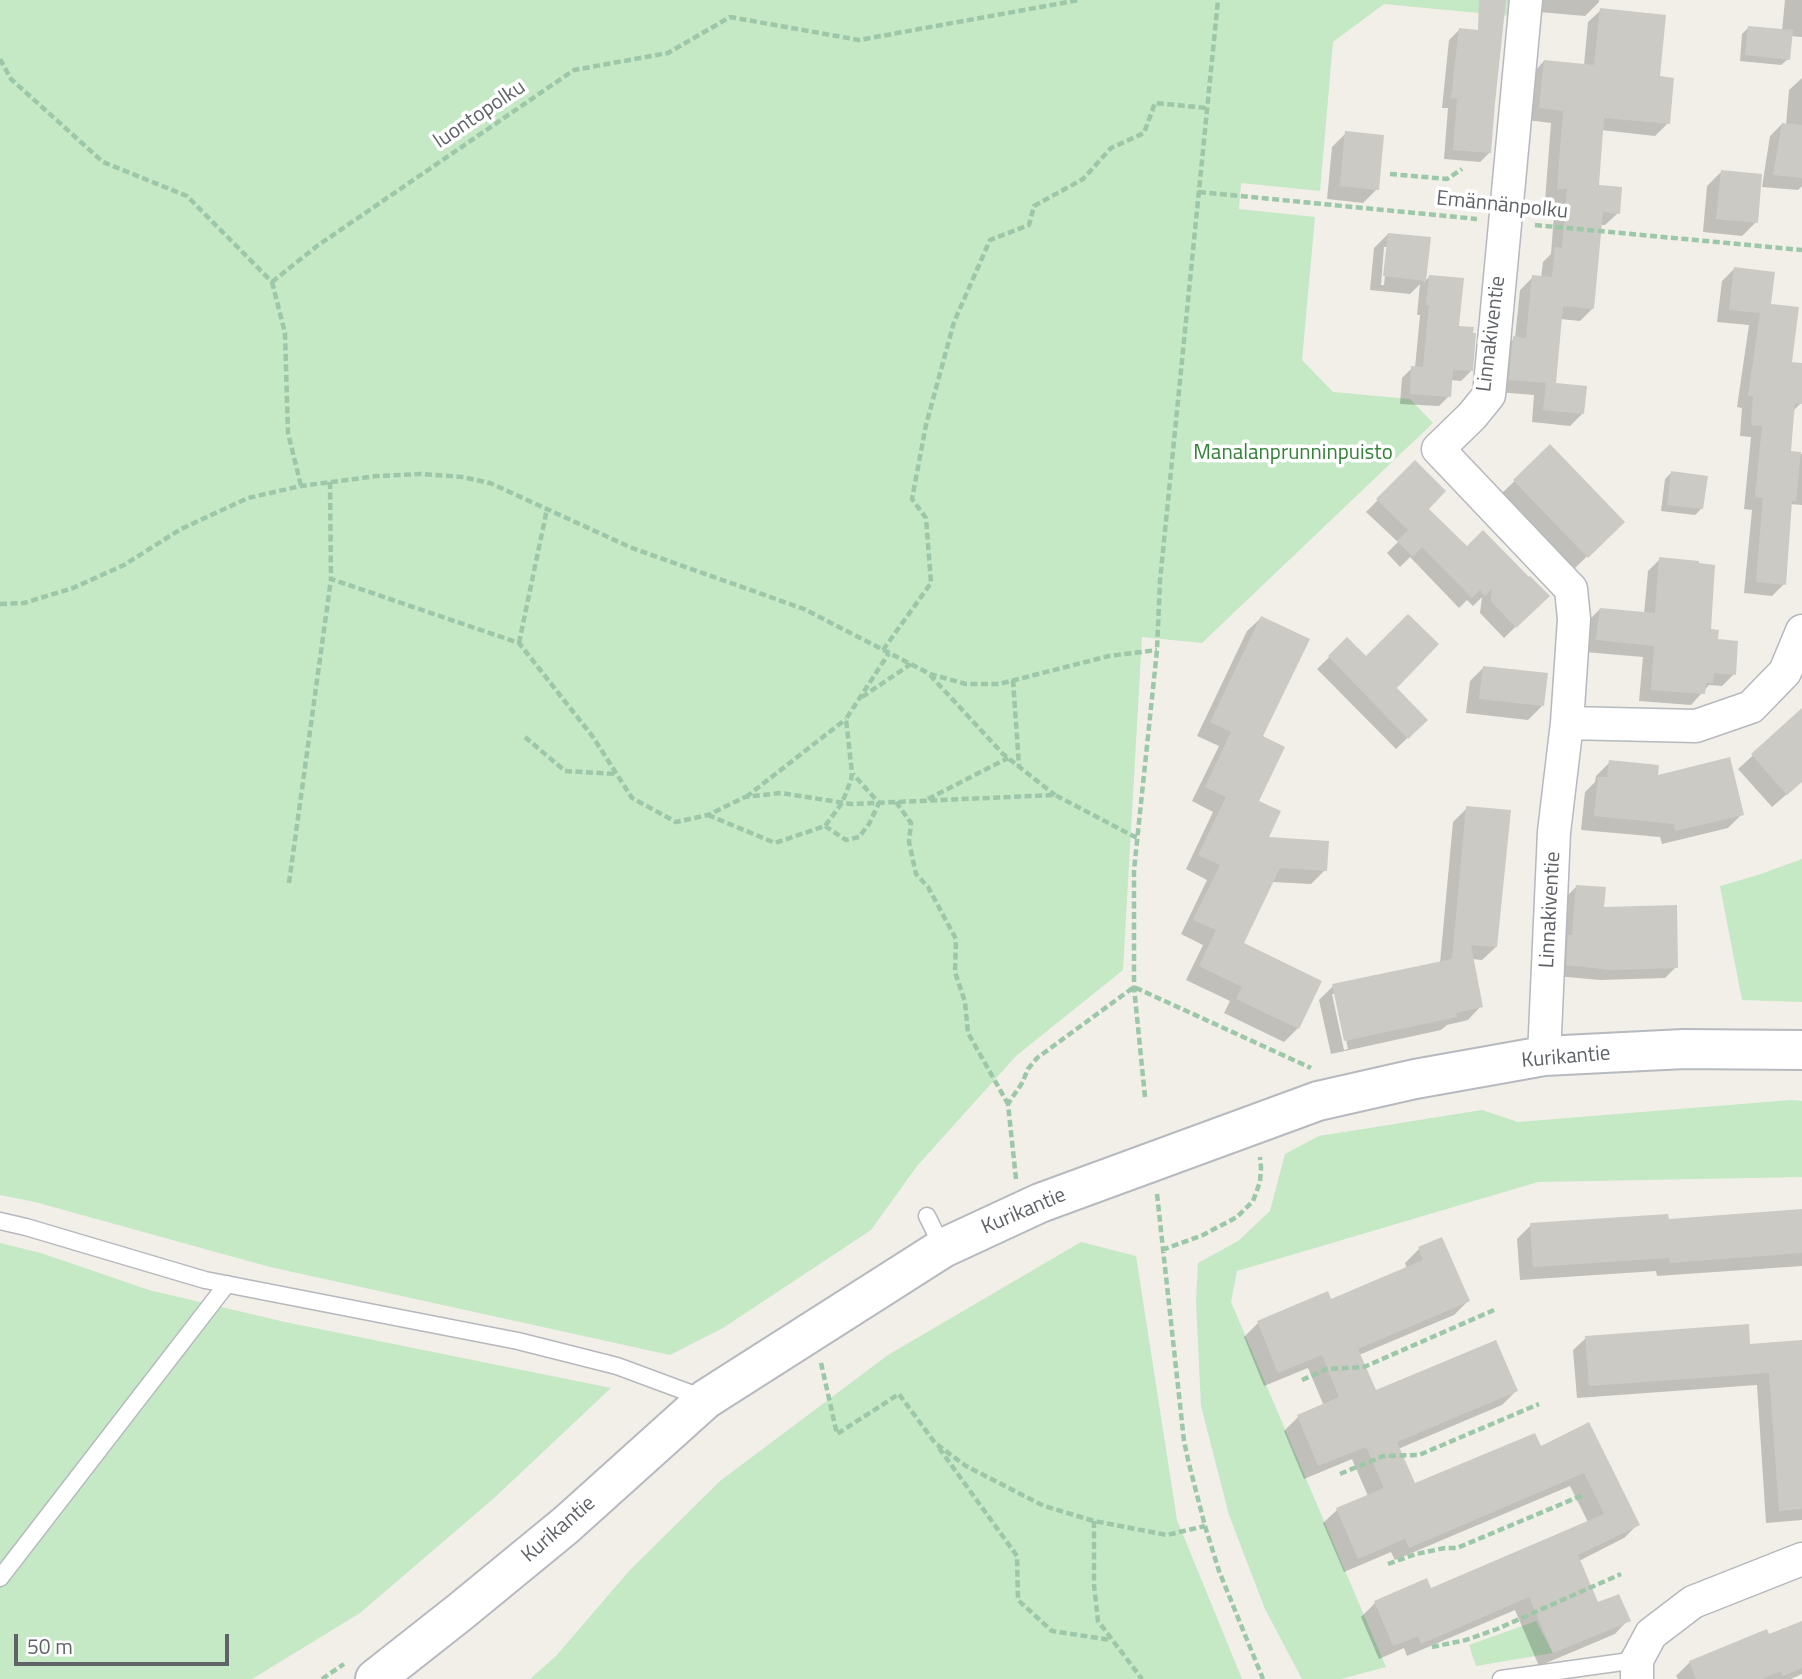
<!DOCTYPE html>
<meta charset="utf-8">
<style>
body{margin:0}
#map{position:relative;width:1802px;height:1679px;overflow:hidden;background:#f1efe8;font-family:"Titillium Web",sans-serif}
canvas{display:block}
.scale{position:absolute;left:14px;top:1634px;width:215px;height:32px;box-sizing:border-box;border:4px solid #5f6368;border-top:0;padding-left:9px;font-size:21px;line-height:24px;white-space:nowrap;color:#5f6368;-webkit-text-stroke:5px #fff;paint-order:stroke}
</style>
<div id="map">
<canvas width="1802" height="1679"></canvas>
<div class="scale">50 m</div>
</div>
<script>
const g = document.querySelector('canvas').getContext('2d');
g.lineJoin = 'round';
function fill(path, color) {
  g.fillStyle = color;
  g.fill(path, 'evenodd');
}
function poly(rows) {
  const path = new Path2D();
  for (const r of rows) {
    path.moveTo(r[0], r[1]);
    for (let i = 2; i < r.length; i += 2) path.lineTo(r[i], r[i + 1]);
  }
  return path;
}
function trace(path, color, width, dash) {
  g.strokeStyle = color;
  g.lineWidth = width;
  g.lineCap = dash ? 'butt' : 'round';
  g.setLineDash(dash || []);
  g.stroke(path);
}
function label(font, color, halo, rows, align = 'center') {
  g.font = font + ' "Titillium Web",sans-serif';
  g.lineWidth = 7;
  g.setLineDash([]);
  g.textBaseline = 'middle';
  g.strokeStyle = halo;
  g.fillStyle = color;
  for (const [text, x, y, turn = 0] of rows) {
    g.save();
    g.translate(x, y);
    g.rotate((+turn || 0) * Math.PI / 180);
    g.textAlign = isNaN(turn) ? turn : align;
    if (halo) g.strokeText(text, 0, 0);
    g.fillText(text, 0, 0);
    g.restore();
  }
}
fill(poly([
 [0,0,1511,0,1510,16,1384,4,1333,42,1320,191,1241,183,1239,209,1315,217,1302,360,1333,392,1410,399,1433,423,1202,643,1142,637,1123,970,1016,1056,917,1166,871,1230,723,1328,670,1355,270,1267,35,1202,0,1195],
 [1802,859,1802,1002,1742,1000,1720,886,1758,875],
 [1791,1100,1802,1101,1802,1177,1538,1182,1237,1271,1231,1302,1386,1667,1341,1679,1302,1679,1265,1609,1229,1515,1201,1406,1196,1301,1198,1263,1238,1241,1270,1211,1285,1154,1319,1136,1482,1110,1518,1122],
 [1081,1242,1136,1256,1177,1520,1242,1679,530,1679,556,1656,629,1571,720,1481,888,1355],
 [0,1243,41,1253,149,1290,285,1322,611,1388,493,1499,360,1613,252,1679,0,1679],
 [1536,1621,1553,1653,1476,1666,1469,1645]
]), '#c5e8c5');
fill(poly([
 [1540,0,1599,0,1599,2,1585,16,1539,12],
 [1785,0,1802,0,1802,37,1790,36,1788,59,1781,65,1740,61,1742,34,1749,27,1782,31],
 [1601,10,1658,78,1668,123,1655,136,1601,130,1597,187,1618,213,1605,225,1600,225,1592,309,1580,321,1560,319,1554,385,1583,413,1570,426,1532,422,1534,395,1497,392,1501,351,1515,338,1520,290,1533,277,1541,278,1543,262,1551,254,1555,201,1545,201,1551,123,1527,120,1532,74,1544,61,1584,65,1588,22],
 [1459,30,1490,152,1480,162,1444,159,1448,108,1442,108,1449,40],
 [1802,78,1802,186,1798,190,1762,187,1770,136,1782,124,1786,125,1789,90],
 [1346,133,1377,189,1363,203,1327,199,1332,147],
 [1721,172,1756,222,1742,236,1703,232,1707,186],
 [1388,234,1429,239,1424,282,1430,276,1457,327,1471,334,1471,371,1461,381,1450,380,1449,396,1439,406,1400,404,1402,378,1412,368,1415,368,1420,315,1417,315,1420,284,1410,294,1370,290,1374,248],
 [1384,247,1388,247,1384,285,1381,285],
 [1734,269,1769,306,1790,363,1802,365,1801,403,1793,411,1789,453,1802,454,1802,505,1790,504,1784,584,1772,596,1744,593,1752,510,1744,509,1751,437,1740,436,1742,408,1737,407,1749,325,1717,322,1722,281],
 [1550,447,1619,525,1573,570,1500,495],
 [1415,463,1426,509,1467,548,1547,596,1504,638,1480,613,1482,597,1473,606,1467,600,1459,608,1410,557,1400,567,1387,553,1398,542,1366,512],
 [1671,473,1702,508,1695,515,1661,511,1665,479],
 [1660,559,1716,640,1734,674,1722,686,1709,685,1691,705,1639,701,1643,657,1585,652,1588,621,1600,609,1644,614,1648,571],
 [1261,618,1261,737,1257,802,1267,838,1325,870,1311,884,1272,882,1242,944,1298,1028,1284,1042,1224,1013,1230,1001,1186,980,1203,945,1181,934,1207,880,1186,869,1213,812,1192,801,1219,746,1197,736,1247,631],
 [1347,640,1426,720,1396,749,1317,669],
 [1484,667,1542,706,1528,720,1466,713,1470,681],
 [1802,711,1802,781,1772,807,1738,769],
 [1610,762,1656,777,1742,814,1728,828,1662,844,1660,837,1581,830,1585,792,1595,782,1596,776],
 [1467,808,1496,947,1482,960,1472,959,1481,1006,1468,1020,1447,1025,1441,1030,1331,1054,1319,1000,1333,986,1440,963,1453,822],
 [1332,994,1336,994,1348,1049,1344,1050],
 [1577,886,1602,909,1676,967,1665,978,1600,980,1556,976,1566,897],
 [1802,1211,1802,1266,1657,1276,1656,1271,1520,1280,1517,1239,1531,1225,1667,1221],
 [1441,1239,1468,1301,1454,1315,1359,1355,1375,1393,1516,1391,1502,1405,1398,1449,1414,1486,1540,1449,1588,1425,1638,1524,1624,1538,1579,1561,1597,1605,1628,1620,1615,1634,1539,1666,1515,1610,1407,1656,1404,1648,1379,1659,1361,1617,1375,1603,1430,1590,1588,1522,1570,1486,1395,1560,1391,1552,1344,1572,1323,1523,1337,1510,1368,1496,1352,1459,1304,1479,1284,1431,1298,1417,1324,1406,1308,1368,1264,1386,1244,1337,1258,1323,1327,1293,1330,1302,1407,1269,1405,1263,1419,1249],
 [1586,1338,1748,1346,1802,1342,1802,1520,1766,1523,1757,1385,1577,1398,1573,1350],
 [1802,1622,1802,1674,1791,1679,1678,1679,1676,1676,1690,1662,1768,1637]
]), '#0003');
fill(poly([
 [1479,0,1506,0,1495,103,1491,153,1453,150,1457,99,1451,98,1459,28,1478,30],
 [1600,8,1666,15,1660,76,1674,78,1670,124,1604,118,1599,185,1622,187,1620,214,1603,212,1594,309,1563,306,1556,383,1587,386,1584,414,1543,410,1546,383,1509,380,1513,336,1526,338,1532,275,1552,277,1555,247,1562,248,1567,189,1557,189,1563,111,1539,108,1544,60,1594,65],
 [1748,26,1793,30,1790,60,1745,55],
 [1782,123,1802,125,1802,178,1773,175],
 [1345,131,1384,135,1379,190,1340,186],
 [1721,170,1762,174,1758,223,1716,219],
 [1388,233,1431,237,1426,281,1383,276],
 [1734,267,1775,272,1771,304,1799,307,1792,362,1802,363,1802,404,1795,403,1791,451,1801,452,1796,501,1792,501,1786,585,1756,582,1763,498,1755,497,1762,426,1751,425,1753,396,1748,396,1760,313,1729,310],
 [1429,275,1464,278,1459,326,1474,327,1473,333,1476,333,1473,371,1453,370,1451,397,1410,394,1411,366,1423,367,1429,305,1426,305],
 [1550,444,1625,522,1588,558,1513,480],
 [1415,460,1446,491,1429,509,1467,546,1483,530,1529,577,1530,576,1550,596,1516,628,1491,601,1492,589,1485,596,1480,590,1472,598,1422,547,1413,557,1397,541,1408,530,1376,499],
 [1671,471,1708,476,1703,509,1667,505],
 [1659,557,1699,561,1699,563,1715,565,1711,629,1719,630,1718,639,1738,641,1736,675,1714,673,1713,683,1706,683,1705,694,1651,690,1654,646,1596,640,1600,608,1655,613],
 [1408,614,1439,644,1397,688,1428,720,1408,739,1328,656,1347,637,1366,656],
 [1261,616,1310,639,1263,736,1285,747,1259,801,1281,811,1269,837,1329,841,1327,871,1280,868,1244,943,1322,981,1299,1029,1236,999,1242,987,1199,966,1216,930,1193,920,1220,865,1198,855,1226,797,1205,787,1231,732,1210,722],
 [1483,666,1548,673,1544,706,1479,699],
 [1802,708,1802,782,1787,795,1751,754],
 [1730,757,1744,815,1675,831,1674,824,1594,816,1598,777,1607,777,1609,760,1659,765,1658,775],
 [1466,806,1511,810,1497,947,1471,945,1483,1007,1456,1013,1457,1017,1344,1041,1332,984,1452,959],
 [1576,885,1606,887,1604,907,1677,905,1678,968,1612,970,1566,965,1568,935,1572,935],
 [1802,1209,1802,1253,1670,1263,1669,1258,1533,1267,1530,1223,1668,1214,1669,1219],
 [1442,1237,1470,1301,1358,1349,1376,1390,1496,1340,1518,1391,1397,1442,1415,1483,1535,1433,1541,1446,1589,1422,1640,1525,1578,1555,1598,1602,1619,1594,1631,1621,1553,1653,1529,1597,1421,1644,1418,1636,1393,1646,1374,1601,1427,1578,1431,1588,1604,1514,1584,1473,1409,1548,1405,1539,1358,1559,1336,1508,1384,1488,1366,1447,1318,1466,1297,1415,1339,1397,1322,1355,1278,1373,1257,1321,1328,1291,1331,1299,1423,1260,1418,1247],
 [1749,1324,1750,1344,1802,1340,1802,1509,1779,1511,1769,1373,1589,1386,1585,1336],
 [1802,1621,1802,1668,1783,1676,1781,1671,1762,1679,1696,1679,1689,1661,1767,1629,1769,1634]
]), '#cccac5');
const lane = poly([
 [927,1216,943,1248],
 [0,1221,26,1227,205,1280,518,1341,617,1366,706,1399],
 [0,1578,227,1284],
 [1501,1679,1637,1660]
]);
const street = poly([
 [1526,0,1489,395,1472,416,1438,449,1571,589,1574,619,1567,723,1554,832,1544,1056],
 [1567,723,1696,726,1751,707,1785,672,1802,631],
 [1637,1679,1637,1660,1651,1634,1693,1602,1802,1559]
]);
const secondary = poly([
 [375,1679,460,1612,566,1525,706,1399,943,1248,1040,1203,1318,1101,1415,1079,1544,1056,1684,1049,1802,1050]
]);
trace(lane, '#b5b8bc', 19);
trace(street, '#b5b8bc', 35);
trace(secondary, '#b6babf', 42);
trace(poly([
 [0,59,11,79,103,162,187,196,272,282],
 [1390,174,1447,179,1462,169],
 [1199,192,1477,219],
 [1535,225,1802,250],
 [272,282,317,246,574,70,668,53,730,17,859,40,1079,0],
 [272,282,285,333,288,433,301,486],
 [330,482,331,579,519,643,593,737,632,798,676,822,708,815,745,797,781,793,851,804,1055,795,1137,838],
 [0,604,24,603,73,588,124,565,181,529,248,498,301,486,377,476,420,474,462,477,490,483,632,548,804,609,930,674,966,684,999,684,1109,656,1157,650],
 [519,643,547,509],
 [883,650,931,583,926,518,912,499,926,425,954,322,990,240,1029,225,1034,206,1083,179,1111,148,1144,133,1155,103,1207,108],
 [930,675,1003,754,1055,795],
 [1013,680,1019,766],
 [862,697,911,664],
 [525,737,565,771,616,774],
 [746,797,846,719],
 [928,799,1008,758],
 [896,802,911,823,909,842,916,874,928,887,956,939,955,972,965,1002,968,1033,1008,1104],
 [708,815,775,843,825,826,842,803,851,780,852,773,846,719,889,653],
 [825,826,846,840,859,837,869,824,879,803,853,774],
 [289,883,331,579],
 [1145,1097,1134,987,1134,870,1157,650,1160,581,1218,0],
 [1016,1179,1008,1104,1022,1083,1028,1069,1037,1058,1134,987,1311,1068],
 [1157,1194,1184,1441,1189,1464,1205,1526,1219,1571,1263,1679],
 [1162,1250,1203,1235,1237,1217,1253,1201,1260,1182,1261,1168,1260,1157],
 [821,1363,837,1434,899,1394,935,1443,966,1466,1044,1506,1094,1521,1167,1535,1205,1526],
 [1302,1380,1327,1369,1364,1367,1494,1310],
 [939,1448,1017,1556,1018,1600,1052,1631,1111,1640],
 [1340,1474,1383,1456,1419,1455,1539,1404],
 [1094,1521,1094,1585,1098,1621,1142,1679],
 [1388,1564,1416,1554,1445,1548,1457,1548,1583,1495],
 [1432,1647,1466,1640,1497,1629,1621,1574],
 [322,1679,344,1664]
]), '#9cc7a9', 4.5, [7, 3.5]);
trace(lane, '#fff', 16);
trace(street, '#fff', 32);
trace(secondary, '#fff', 38);
label('21px', '#5f6368', '#fff', [
 ["luontopolku",480,115,-34],
 ["Emännänpolku",1502,206,6],
 ["Linnakiventie",1492,334,-83],
 ["Linnakiventie",1551,910,-87],
 ["Kurikantie",1566,1058,-5],
 ["Kurikantie",1024,1212,-23],
 ["Kurikantie",559,1530,-41]
]);
label('21px', '#348238', '#fff', [
 ["Manalanprunninpuisto",1293,454]
]);
</script>
